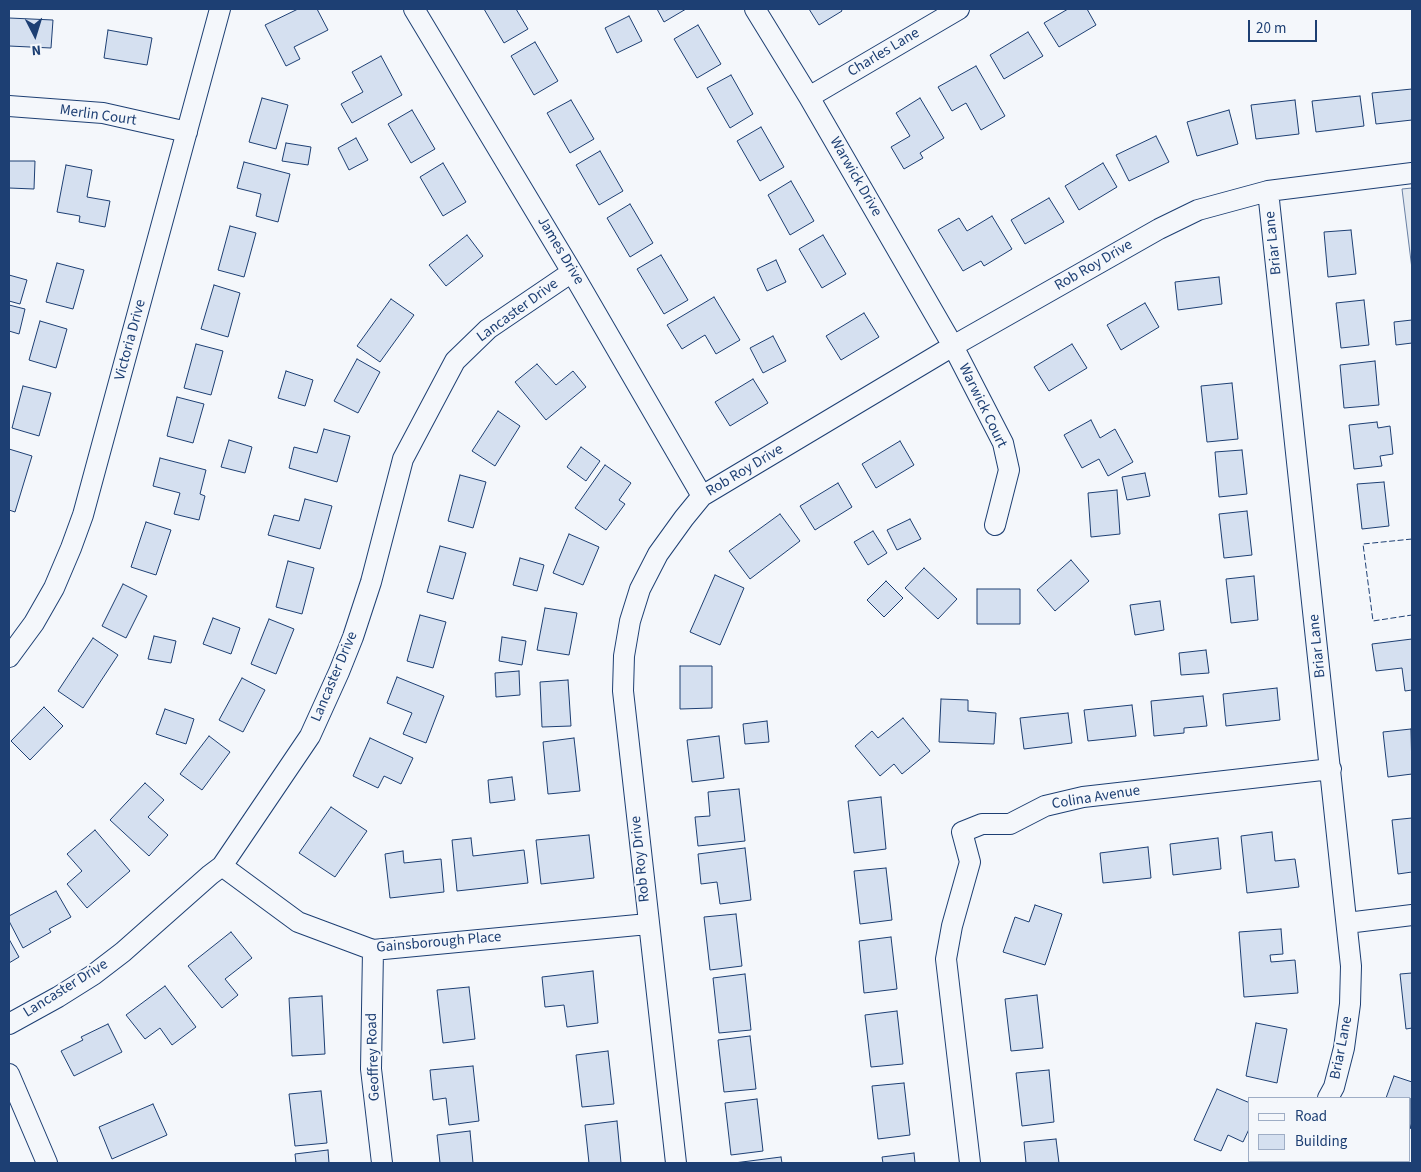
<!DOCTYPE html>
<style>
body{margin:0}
#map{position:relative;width:1421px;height:1172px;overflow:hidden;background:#f4f7fb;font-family:"Source Sans 3",sans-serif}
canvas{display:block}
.frame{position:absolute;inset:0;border:10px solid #1d3f73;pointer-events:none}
.legend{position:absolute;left:1248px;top:1097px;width:162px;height:65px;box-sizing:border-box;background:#f4f7fb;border:1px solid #9eadc5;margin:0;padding:6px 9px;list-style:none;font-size:15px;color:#1d3f73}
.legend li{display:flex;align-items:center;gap:10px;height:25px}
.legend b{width:25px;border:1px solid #9eadc5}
.north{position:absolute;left:10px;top:10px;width:50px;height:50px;-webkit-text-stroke:4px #f4f7fb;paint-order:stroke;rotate:175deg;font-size:14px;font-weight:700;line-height:20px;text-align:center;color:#1d3f73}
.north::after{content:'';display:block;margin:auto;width:18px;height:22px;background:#1d3f73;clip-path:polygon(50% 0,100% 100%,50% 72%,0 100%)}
.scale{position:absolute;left:1248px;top:20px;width:69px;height:22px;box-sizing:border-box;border:2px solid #1d3f73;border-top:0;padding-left:6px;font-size:15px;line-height:18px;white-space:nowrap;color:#1d3f73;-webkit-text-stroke:4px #f4f7fb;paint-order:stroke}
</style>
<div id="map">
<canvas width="1421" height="1172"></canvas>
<div class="frame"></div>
<ul class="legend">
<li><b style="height:6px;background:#f4f7fb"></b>Road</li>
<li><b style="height:14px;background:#d5e0f0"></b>Building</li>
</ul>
<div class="north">N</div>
<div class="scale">20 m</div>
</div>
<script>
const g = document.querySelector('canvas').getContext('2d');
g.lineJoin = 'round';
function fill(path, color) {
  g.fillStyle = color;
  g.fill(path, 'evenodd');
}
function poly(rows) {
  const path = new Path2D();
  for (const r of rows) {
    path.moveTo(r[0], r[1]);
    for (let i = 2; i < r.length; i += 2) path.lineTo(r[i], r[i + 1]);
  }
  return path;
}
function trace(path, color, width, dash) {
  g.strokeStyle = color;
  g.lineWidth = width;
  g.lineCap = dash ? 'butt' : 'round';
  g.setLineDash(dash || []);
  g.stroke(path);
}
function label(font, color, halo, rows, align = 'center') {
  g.font = font + ' "Source Sans 3",sans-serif';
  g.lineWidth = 4;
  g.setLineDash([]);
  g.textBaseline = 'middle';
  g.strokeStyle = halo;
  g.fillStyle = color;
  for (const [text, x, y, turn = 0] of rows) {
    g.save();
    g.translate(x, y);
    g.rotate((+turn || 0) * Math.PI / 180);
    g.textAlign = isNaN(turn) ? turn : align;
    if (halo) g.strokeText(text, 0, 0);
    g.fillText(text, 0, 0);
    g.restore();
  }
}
const green = poly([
 [1412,188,1412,269,1402,189,1412,188]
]);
fill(green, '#e3e9f0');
trace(green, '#687fa3', 1);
const building = poly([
 [298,9,317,9,328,30,294,47,300,59,286,66,265,25,298,9],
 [484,9,516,9,528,29,504,43,484,9],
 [657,9,686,9,664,22,657,9],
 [809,9,841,9,842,11,819,25,809,9],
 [1068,9,1087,9,1096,25,1059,47,1044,23,1068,9],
 [629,16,642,41,617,53,605,28,629,16],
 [9,18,53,20,51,48,9,46,9,18],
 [698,25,721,64,697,78,674,39,698,25],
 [108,30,152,38,147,65,104,58,108,30],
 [1028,32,1043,56,1004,79,990,55,1028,32],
 [535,42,558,81,534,95,511,56,535,42],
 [381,56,402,95,352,123,341,104,363,92,352,72,381,56],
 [976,66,1005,116,981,130,966,103,952,111,938,87,976,66],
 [731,75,753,114,730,128,707,88,731,75],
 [1412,89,1412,120,1376,124,1372,93,1412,89],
 [1360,96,1364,126,1316,132,1312,101,1360,96],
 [262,98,288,105,276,149,249,142,262,98],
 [920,98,944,138,920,153,923,158,904,169,891,147,910,136,896,113,920,98],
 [571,100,594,139,570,153,547,113,571,100],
 [1295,100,1299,134,1256,139,1251,105,1295,100],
 [412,110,435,149,411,163,388,124,412,110],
 [1229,110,1238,144,1197,156,1187,122,1229,110],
 [761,127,784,167,760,181,737,141,761,127],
 [1156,136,1169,162,1129,181,1116,155,1156,136],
 [356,138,368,160,349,170,338,148,356,138],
 [286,143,311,147,308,165,282,161,286,143],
 [600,151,623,191,599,205,576,165,600,151],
 [9,161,35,161,34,189,9,188,9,161],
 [244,162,290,174,278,222,256,216,261,194,237,188,244,162],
 [443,163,466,202,443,216,420,177,443,163],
 [1103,163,1117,187,1079,210,1065,186,1103,163],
 [66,165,92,170,87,197,110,201,105,227,79,222,80,216,57,212,66,165],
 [791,181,814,221,790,235,768,195,791,181],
 [1049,198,1064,222,1025,244,1011,220,1049,198],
 [630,204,653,243,630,257,607,218,630,204],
 [992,216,1012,249,984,266,981,261,963,271,938,230,959,218,967,231,992,216],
 [230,226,256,233,244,277,218,270,230,226],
 [1351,230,1356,274,1328,277,1324,232,1351,230],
 [467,235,483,256,446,286,429,265,467,235],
 [823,235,846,274,822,288,799,249,823,235],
 [661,255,688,300,664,314,637,269,661,255],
 [776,260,786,282,767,291,757,269,776,260],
 [57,263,84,270,73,309,46,302,57,263],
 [9,275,27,280,20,304,9,301,9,275],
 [1219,277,1222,304,1178,310,1175,282,1219,277],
 [214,285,240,293,228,337,201,329,214,285],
 [714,297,740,340,716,354,705,335,682,349,667,325,714,297],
 [391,299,414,315,380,362,357,346,391,299],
 [1364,300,1369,345,1341,348,1336,303,1364,300],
 [1145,303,1159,327,1121,350,1107,325,1145,303],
 [9,305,25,309,19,334,9,331,9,305],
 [864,313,879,337,841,360,826,336,864,313],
 [1412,320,1412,343,1396,345,1394,322,1412,320],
 [40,321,67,329,56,368,29,360,40,321],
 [773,336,786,361,763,373,750,348,773,336],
 [196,344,223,351,211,395,184,388,196,344],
 [1072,344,1087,368,1049,391,1034,367,1072,344],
 [357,359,380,372,358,413,334,401,357,359],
 [1375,361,1379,405,1344,408,1340,365,1375,361],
 [537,364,556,385,573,371,586,387,546,420,515,382,537,364],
 [286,371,313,380,305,406,278,398,286,371],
 [753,379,768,403,730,426,715,402,753,379],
 [1232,383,1238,439,1207,442,1201,386,1232,383],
 [23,386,51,393,39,436,12,428,23,386],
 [177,397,204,404,193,443,167,436,177,397],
 [498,411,520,426,495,466,472,451,498,411],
 [1091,420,1100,438,1115,429,1133,462,1108,476,1099,459,1082,468,1064,435,1091,420],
 [1377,422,1378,428,1390,426,1393,454,1380,456,1382,466,1354,469,1349,425,1377,422],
 [324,429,350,436,337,482,289,468,294,447,317,453,324,429],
 [229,440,252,447,245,473,221,467,229,440],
 [900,441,914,465,876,488,862,464,900,441],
 [581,447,600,461,586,481,567,467,581,447],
 [9,449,32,456,15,512,9,510,9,449],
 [1242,450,1247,494,1219,497,1215,452,1242,450],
 [160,458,206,470,200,494,205,496,199,520,174,514,180,493,153,486,160,458],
 [605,465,631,483,619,500,625,504,606,530,575,508,605,465],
 [1145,473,1150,496,1127,500,1122,477,1145,473],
 [460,475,486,482,473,528,448,521,460,475],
 [1384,482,1389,526,1362,529,1357,484,1384,482],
 [838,483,852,507,815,530,800,506,838,483],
 [1117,490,1120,534,1091,537,1088,493,1117,490],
 [305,499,332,506,320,549,268,535,274,515,299,521,305,499],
 [1247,511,1252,555,1224,558,1219,514,1247,511],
 [780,514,800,541,750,579,729,551,780,514],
 [910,519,921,539,897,550,887,530,910,519],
 [146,522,171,530,156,575,131,567,146,522],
 [873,531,887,553,868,565,854,542,873,531],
 [569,534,599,547,583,585,553,573,569,534],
 [440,546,466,553,453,599,427,592,440,546],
 [520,558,544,565,537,591,513,585,520,558],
 [1071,560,1089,581,1055,611,1037,590,1071,560],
 [288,561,314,568,302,614,276,607,288,561],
 [924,568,957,599,938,619,905,588,924,568],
 [715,575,744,588,720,645,690,632,715,575],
 [1254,576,1258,620,1231,623,1226,579,1254,576],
 [886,581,903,598,884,617,867,600,886,581],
 [123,584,147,596,126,638,102,626,123,584],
 [977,589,1020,589,1020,624,977,624,977,589],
 [1160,601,1164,630,1135,635,1130,605,1160,601],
 [545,608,577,613,569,655,537,650,545,608],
 [420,615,446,622,433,668,407,661,420,615],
 [213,618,240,628,231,654,203,644,213,618],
 [269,619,294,629,276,674,251,664,269,619],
 [154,636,176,641,171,663,148,659,154,636],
 [502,637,526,641,522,665,499,661,502,637],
 [93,638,118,655,83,708,58,691,93,638],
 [1412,639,1412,690,1405,691,1402,668,1376,671,1372,644,1412,639],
 [1206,650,1209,673,1181,675,1179,653,1206,650],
 [680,666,712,666,712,708,680,709,680,666],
 [519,671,520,695,496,697,495,673,519,671],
 [397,677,444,696,426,743,403,734,412,713,387,703,397,677],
 [242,678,265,690,243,732,219,720,242,678],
 [568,680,571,726,542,727,540,682,568,680],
 [1277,688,1280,720,1226,726,1223,694,1277,688],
 [1203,696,1207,726,1184,728,1184,733,1154,736,1151,701,1203,696],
 [941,699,968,700,968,711,996,713,994,744,939,742,941,699],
 [1132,705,1136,736,1088,741,1084,710,1132,705],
 [44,707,63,726,30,760,11,741,44,707],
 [165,709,194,719,186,744,156,734,165,709],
 [1068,713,1072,743,1024,749,1020,718,1068,713],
 [903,718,930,751,902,774,894,764,880,776,855,746,872,731,878,738,903,718],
 [767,721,769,742,745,744,743,724,767,721],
 [1411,729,1412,774,1388,777,1383,732,1411,729],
 [209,736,230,752,202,790,180,774,209,736],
 [719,736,724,778,692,782,687,740,719,736],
 [370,738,413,758,401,784,384,776,378,788,353,776,370,738],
 [574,738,580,791,548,794,543,742,574,738],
 [512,777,515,800,490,803,488,780,512,777],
 [145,783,164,800,148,817,168,835,149,856,110,820,145,783],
 [739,789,745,841,698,846,695,817,710,816,708,792,739,789],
 [881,797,886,849,854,853,848,801,881,797],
 [331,807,367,831,335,877,299,853,331,807],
 [1412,818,1412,872,1398,874,1392,820,1412,818],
 [95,830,130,871,87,908,67,884,82,871,67,854,95,830],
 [1272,832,1275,861,1295,859,1299,887,1247,893,1241,836,1272,832],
 [589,835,594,878,541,884,536,840,589,835],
 [471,838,473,856,524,850,528,883,457,891,452,840,471,838],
 [1218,838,1221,869,1173,875,1170,844,1218,838],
 [1148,847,1151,878,1103,883,1100,853,1148,847],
 [745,848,751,900,720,904,717,882,701,884,698,854,745,848],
 [403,851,404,863,441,859,444,892,390,898,385,854,403,851],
 [886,868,892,920,860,924,854,871,886,868],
 [56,891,71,917,49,929,51,932,23,948,9,921,9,916,56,891],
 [1035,905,1062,914,1045,965,1003,952,1015,917,1029,922,1035,905],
 [736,914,742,966,710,970,704,917,736,914],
 [1281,929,1283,954,1270,955,1271,962,1295,960,1298,993,1244,997,1239,932,1281,929],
 [231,932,252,958,225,979,238,995,222,1008,188,966,231,932],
 [891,937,897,989,864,993,859,941,891,937],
 [9,939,19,957,9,963,9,939],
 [593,971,598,1023,567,1027,564,1005,545,1007,542,977,593,971],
 [1412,973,1412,1028,1406,1029,1400,974,1412,973],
 [745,974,751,1030,719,1033,713,978,745,974],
 [165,986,196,1027,172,1045,160,1028,145,1039,126,1015,165,986],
 [469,987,475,1039,443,1043,437,990,469,987],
 [1037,995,1043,1048,1011,1051,1005,999,1037,995],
 [322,996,325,1054,292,1056,289,998,322,996],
 [897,1011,903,1064,871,1067,865,1015,897,1011],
 [1256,1023,1287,1029,1277,1083,1246,1076,1256,1023],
 [108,1024,122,1052,74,1076,61,1051,83,1040,81,1037,108,1024],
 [750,1036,756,1089,724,1092,718,1040,750,1036],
 [608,1051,614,1104,582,1107,576,1055,608,1051],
 [473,1066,479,1121,449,1125,446,1098,433,1100,430,1070,473,1066],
 [1049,1070,1054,1122,1022,1126,1016,1073,1049,1070],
 [1394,1076,1412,1082,1412,1122,1410,1129,1410,1098,1386,1098,1394,1076],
 [904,1083,910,1135,878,1139,872,1086,904,1083],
 [1217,1089,1250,1103,1250,1127,1243,1142,1228,1135,1221,1151,1194,1140,1217,1089],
 [321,1091,327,1143,295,1146,289,1094,321,1091],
 [757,1099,763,1151,731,1155,725,1103,757,1099],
 [153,1104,167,1135,112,1159,99,1127,153,1104],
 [617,1121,621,1163,589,1163,585,1125,617,1121],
 [470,1131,473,1163,440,1163,437,1135,470,1131],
 [1056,1139,1059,1163,1026,1163,1024,1142,1056,1139],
 [328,1150,329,1163,296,1163,295,1154,328,1150],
 [914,1153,915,1163,883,1163,882,1157,914,1153],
 [781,1157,782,1163,734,1163,781,1157],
 [1356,1161,1393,1161,1392,1163,1354,1163,1356,1161]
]);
fill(building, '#d5e0f0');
trace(building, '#1d3f73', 1);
const minor = poly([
 [414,9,572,272,702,496],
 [755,9,809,97,953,346,1003,443,1009,470,995,525],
 [809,97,959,9],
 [9,106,103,113,187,132],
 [1268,191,1351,966,1350,1004,1344,1048,1334,1087,1328,1098],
 [9,657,34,623,54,588,71,548,83,515,220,9],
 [222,866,298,922,373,950,648,924],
 [1347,923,1412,915],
 [373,950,371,1069,382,1163],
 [9,1024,58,997,93,975,123,952,210,875,222,866,310,736,339,672,353,637,371,582,403,459,455,361,488,329,572,272],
 [9,1074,47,1163],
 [676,1163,623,691,624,656,630,621,640,589,658,554,684,518,702,496,953,346,1159,229,1198,210,1268,191,1412,173],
 [970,1163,946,959,952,926,970,862,962,832,982,824,1010,824,1045,806,1083,797,1331,769],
 [1290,1163,1292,1161]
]);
trace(minor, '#1d3f73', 22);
trace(minor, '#f4f7fb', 20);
trace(poly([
 [1412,539,1363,544,1373,621,1412,615]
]), '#1d3f73', 1, [6, 2.5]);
label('15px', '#1d3f73', '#f4f7fb', [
 ["Charles Lane",884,53,-31],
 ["Merlin Court",98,116,8],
 ["Warwick Drive",855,177,60],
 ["Briar Lane",1274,243,-96],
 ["James Drive",560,251,59],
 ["Rob Roy Drive",1094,266,-30],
 ["Lancaster Drive",518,311,-36],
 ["Victoria Drive",131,340,-75],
 ["Warwick Court",982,406,64],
 ["Rob Roy Drive",745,471,-31],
 ["Briar Lane",1318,646,-96],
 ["Lancaster Drive",335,677,-67],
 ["Colina Avenue",1096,798,-9],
 ["Rob Roy Drive",641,859,-96],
 ["Gainsborough Place",439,943,-5],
 ["Lancaster Drive",66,989,-32],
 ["Briar Lane",1342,1048,-79],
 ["Geoffrey Road",374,1057,-92]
]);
</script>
